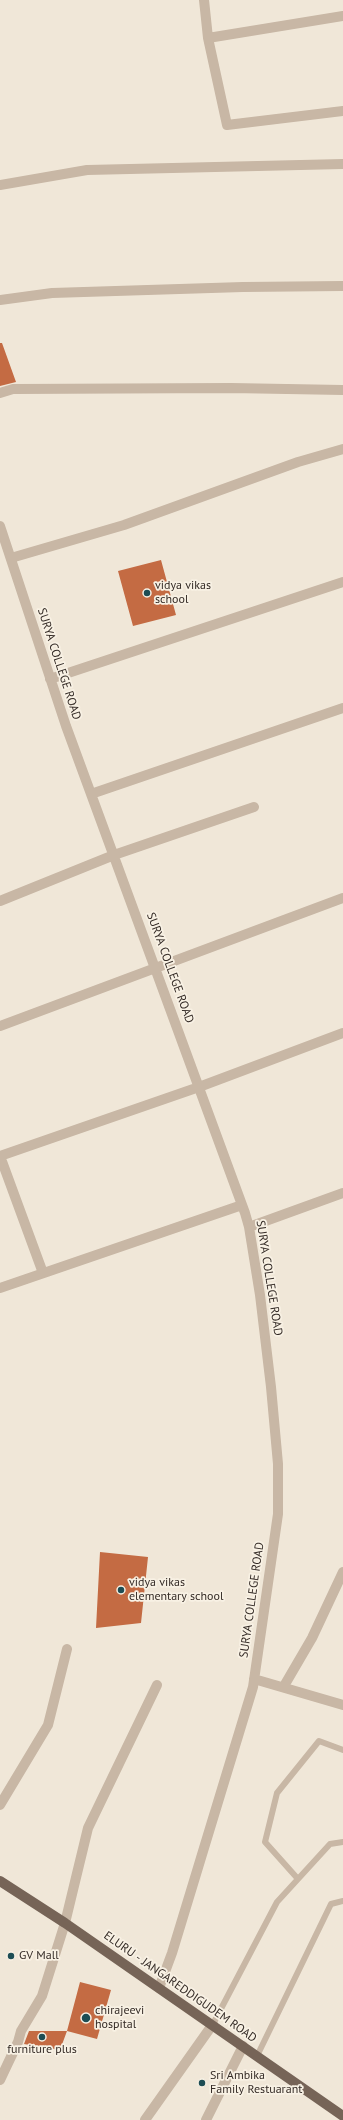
<!DOCTYPE html>
<style>
body{margin:0}
canvas{display:block;background:#f0e7d8}
</style>
<canvas width="343" height="2120"></canvas>
<script>
const g = document.querySelector('canvas').getContext('2d');
g.lineJoin = 'round';
function fill(path, color) {
  g.fillStyle = color;
  g.fill(path, 'evenodd');
}
function poly(rows) {
  const path = new Path2D();
  for (const r of rows) {
    path.moveTo(r[0], r[1]);
    for (let i = 2; i < r.length; i += 2) path.lineTo(r[i], r[i + 1]);
  }
  return path;
}
function trace(path, color, width, dash) {
  g.strokeStyle = color;
  g.lineWidth = width;
  g.lineCap = dash ? 'butt' : 'round';
  g.setLineDash(dash || []);
  g.stroke(path);
}
function label(font, color, halo, rows, align = 'center') {
  g.font = font + ' "PT Sans",sans-serif';
  g.lineWidth = 3.5;
  g.setLineDash([]);
  g.textBaseline = 'middle';
  g.strokeStyle = halo;
  g.fillStyle = color;
  for (const [text, x, y, turn = 0] of rows) {
    g.save();
    g.translate(x, y);
    g.rotate((+turn || 0) * Math.PI / 180);
    g.textAlign = isNaN(turn) ? turn : align;
    if (halo) g.strokeText(text, 0, 0);
    g.fillText(text, 0, 0);
    g.restore();
  }
}
fill(poly([
 [0,343,2,343,16,382,0,386],
 [161,560,176,615,133,626,118,571],
 [100,1552,148,1557,141,1623,96,1628],
 [80,1982,111,1990,97,2039,67,2031],
 [29,2031,67,2031,60,2050,24,2044]
]), '#c46b43');
trace(poly([
 [298,1879,265,1842,277,1793,319,1741,343,1750],
 [213,2024,277,1902,330,1844,343,1842],
 [257,2056,331,1904,343,1901]
]), '#c8b7a5', 6);
trace(poly([
 [204,0,208,38,227,125,343,111],
 [208,38,343,16],
 [0,185,87,170,343,164],
 [0,300,52,293,243,287,343,286],
 [0,393,13,389,231,388,343,390],
 [0,526,66,726,245,1213,249,1227,260,1295,271,1387,278,1464,278,1514,253,1687,172,1953,159,1988],
 [11,558,124,525,298,462,343,449],
 [50,679,343,582],
 [91,794,343,708],
 [0,901,114,855,254,807],
 [0,1026,343,898],
 [0,1156,199,1087,343,1033],
 [0,1156,43,1273],
 [249,1227,343,1193],
 [0,1288,242,1205],
 [254,1679,343,1705],
 [284,1686,312,1638,343,1572],
 [0,1805,48,1725,67,1649],
 [0,2080,18,2042,21,2031,42,1996,65,1923,88,1828,157,1685],
 [145,2120,213,2024],
 [206,2120,243,2046]
]), '#c8b7a5', 10);
trace(poly([
 [0,1881,65,1923,343,2116]
]), '#766457', 10);
for (const [x, y, r, color] of [
 [147,593,4,"#1d4d54"],
 [121,1590,4,"#1d4d54"],
 [11,1956,4,"#1d4d54"],
 [86,2018,5,"#1d4d54"],
 [42,2037,4,"#1d4d54"],
 [202,2083,4,"#1d4d54"]
]) {
  const dot = new Path2D();
  dot.arc(x, y, r, 0, 2 * Math.PI);
  g.fillStyle = color;
  g.fill(dot);
  trace(dot, '#f8f1e4', 1.5);
}
label('12px', '#342b26', '#f8f1e4', [
 ["vidya vikas",155,586],
 ["school",155,600],
 ["vidya vikas",129,1583],
 ["elementary school",129,1597],
 ["GV Mall",19,1956],
 ["chirajeevi",95,2011],
 ["hospital",95,2025],
 ["furniture plus",42,2050,"center"],
 ["Sri Ambika",210,2076],
 ["Family Restuarant",210,2090]
], 'left');
label('12px', '#342b26', '#f8f1e4', [
 ["SURYA COLLEGE ROAD",59,664,72],
 ["SURYA COLLEGE ROAD",170,968,70],
 ["SURYA COLLEGE ROAD",269,1278,81],
 ["SURYA COLLEGE ROAD",252,1600,-82],
 ["ELURU - JANGAREDDIGUDEM ROAD",180,1987,35]
]);
</script>
